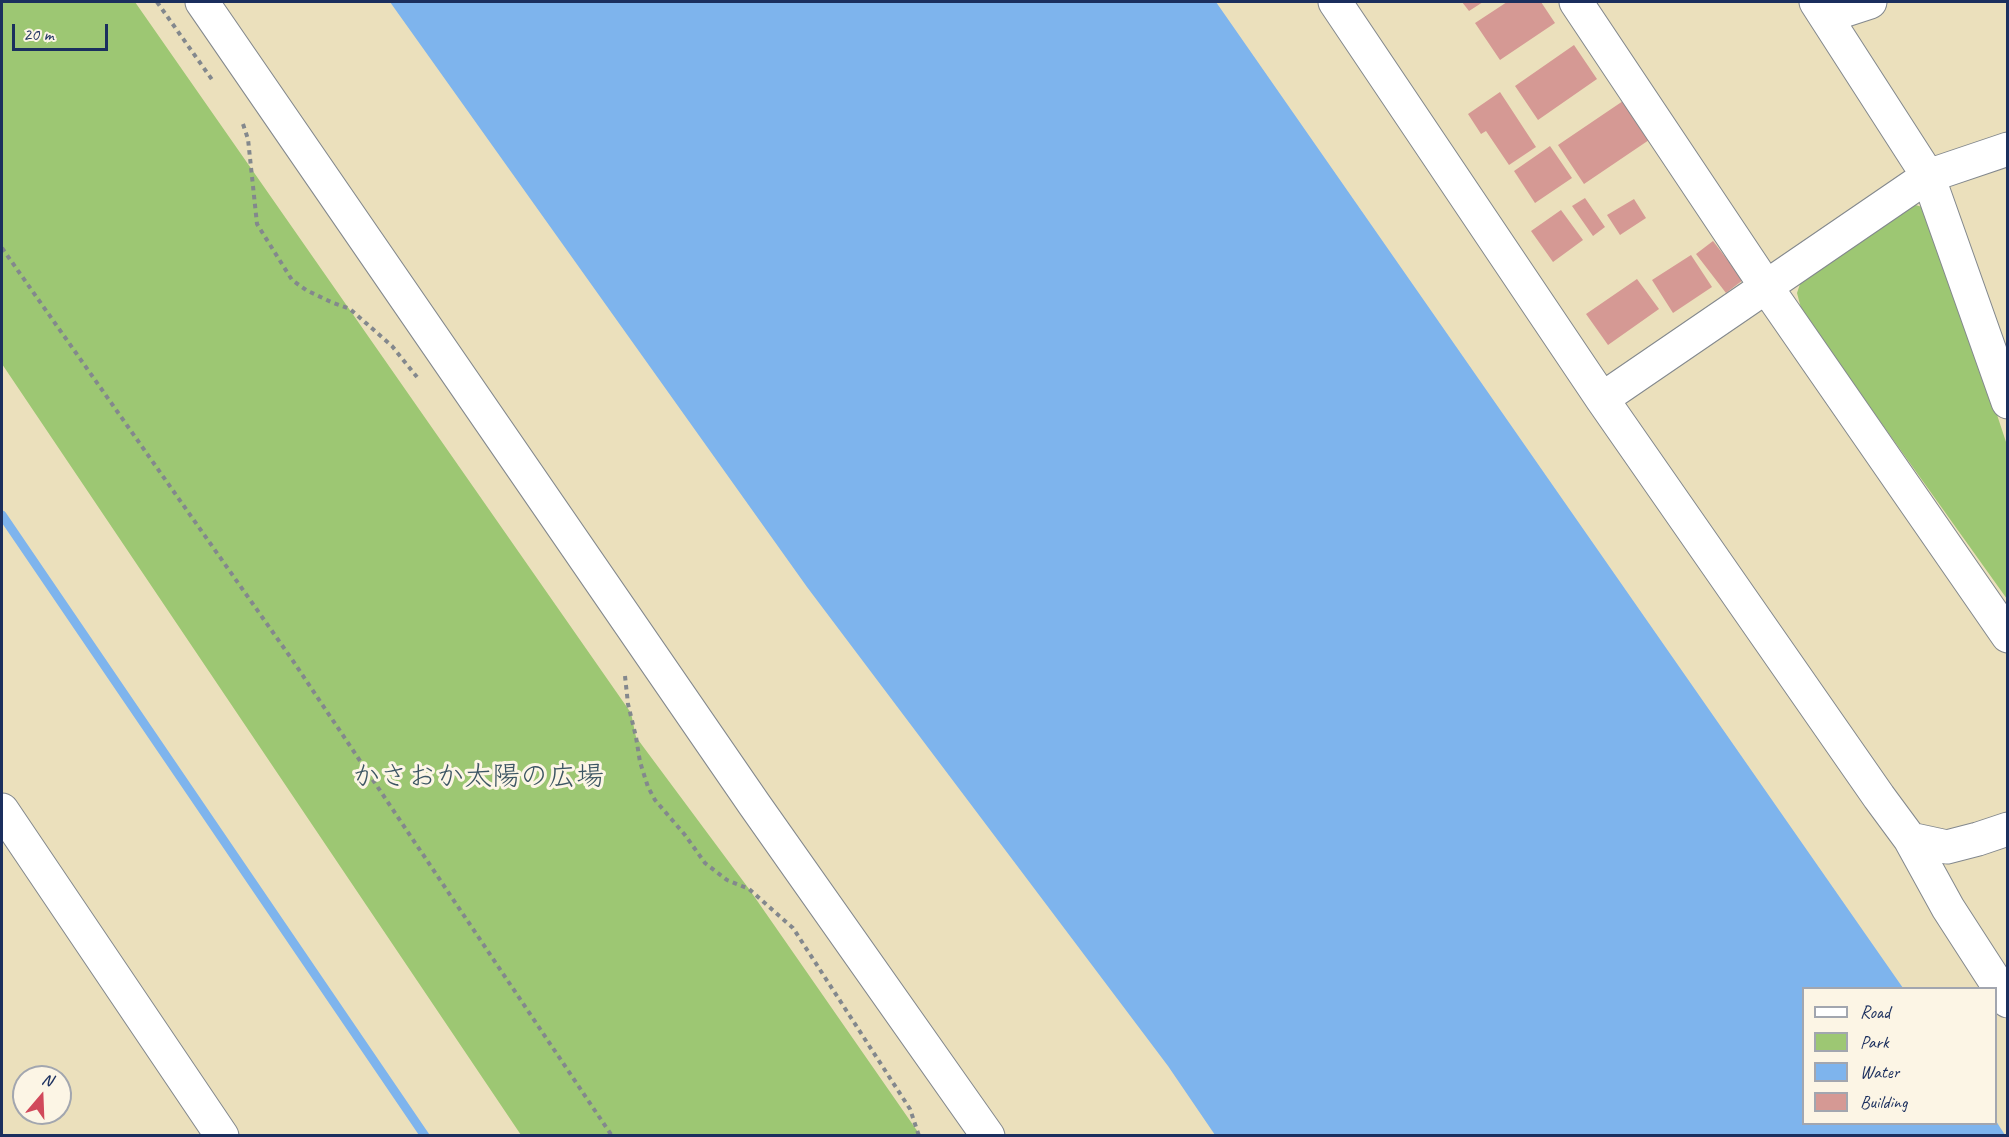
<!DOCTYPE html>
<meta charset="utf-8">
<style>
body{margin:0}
#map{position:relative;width:2009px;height:1137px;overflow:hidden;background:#ebe0bc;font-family:Caveat,sans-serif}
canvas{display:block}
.frame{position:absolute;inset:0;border:3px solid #1b2f5e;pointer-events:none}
.legend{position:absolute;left:1802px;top:987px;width:195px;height:138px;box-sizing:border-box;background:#fcf5e5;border:2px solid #a2a6af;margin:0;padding:8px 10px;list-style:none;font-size:18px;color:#1b2f5e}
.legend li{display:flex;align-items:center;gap:12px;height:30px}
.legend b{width:30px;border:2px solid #a2a6af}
.north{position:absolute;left:12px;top:1065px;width:60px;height:60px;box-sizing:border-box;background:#fcf5e5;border:2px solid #a2a6af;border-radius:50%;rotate:19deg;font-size:16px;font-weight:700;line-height:24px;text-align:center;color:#1b2f5e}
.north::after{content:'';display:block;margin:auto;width:21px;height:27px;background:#d1495b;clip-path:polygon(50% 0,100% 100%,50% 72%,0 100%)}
.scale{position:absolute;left:12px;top:24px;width:96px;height:27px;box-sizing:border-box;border:3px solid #1b2f5e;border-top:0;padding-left:8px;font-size:18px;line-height:21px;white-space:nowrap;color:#1b2f5e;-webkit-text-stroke:4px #fcf5e5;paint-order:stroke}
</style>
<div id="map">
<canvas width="2009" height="1137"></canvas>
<div class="frame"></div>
<ul class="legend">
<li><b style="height:8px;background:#fff"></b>Road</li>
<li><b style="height:16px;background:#9dc773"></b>Park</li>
<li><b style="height:16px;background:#7eb4ed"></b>Water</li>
<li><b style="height:16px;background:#d59994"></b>Building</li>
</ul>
<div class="north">N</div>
<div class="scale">20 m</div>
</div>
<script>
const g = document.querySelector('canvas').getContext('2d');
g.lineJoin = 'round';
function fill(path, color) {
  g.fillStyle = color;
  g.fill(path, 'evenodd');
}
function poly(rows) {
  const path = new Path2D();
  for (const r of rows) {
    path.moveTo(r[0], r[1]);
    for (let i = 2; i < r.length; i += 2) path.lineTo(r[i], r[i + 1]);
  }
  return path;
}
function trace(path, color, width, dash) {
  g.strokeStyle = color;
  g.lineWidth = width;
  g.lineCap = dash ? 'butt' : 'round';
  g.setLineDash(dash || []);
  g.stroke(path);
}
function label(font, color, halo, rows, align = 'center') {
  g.font = font + ' Caveat,"Klee One",sans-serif';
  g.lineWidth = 6;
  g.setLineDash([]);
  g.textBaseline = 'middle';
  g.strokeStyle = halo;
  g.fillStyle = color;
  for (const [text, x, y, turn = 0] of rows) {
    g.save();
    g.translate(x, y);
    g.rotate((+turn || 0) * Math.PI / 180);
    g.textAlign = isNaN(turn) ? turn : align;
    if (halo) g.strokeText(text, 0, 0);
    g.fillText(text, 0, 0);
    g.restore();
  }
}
fill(poly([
 [2,2,135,2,631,713,636,737,749,889,920,1135,521,1135,2,364],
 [1912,204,1929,209,2007,445,2007,599,1802,312,1797,293,1801,281]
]), '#9dc773');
fill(poly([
 [390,2,1216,2,1903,988,1804,988,1804,1124,1996,1124,1996,1121,2005,1135,1215,1135,1168,1066,807,587]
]), '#7eb4ed');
trace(poly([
 [2,515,425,1136]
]), '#7eb4ed', 9);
fill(poly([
 [1462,2,1483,2,1469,11],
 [1507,2,1541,2,1555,23,1500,60,1475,23],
 [1574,45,1597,79,1538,120,1515,86],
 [1500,92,1536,147,1509,165,1486,131,1481,134,1468,114],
 [1623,101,1649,140,1584,184,1558,145],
 [1550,146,1572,178,1535,203,1514,171],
 [1585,198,1605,227,1593,236,1572,206],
 [1634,199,1646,218,1620,235,1607,215],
 [1561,210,1583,240,1553,262,1531,231],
 [1713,241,1743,280,1726,293,1696,254],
 [1691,255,1712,287,1673,313,1652,280],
 [1637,279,1659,309,1608,345,1586,314]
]), '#d59994');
const minor = poly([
 [202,2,754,804,988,1136],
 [1335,2,1602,399,1879,797,1910,839,1947,847,1978,839,2008,829],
 [1576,2,1767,288,2008,636],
 [1816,2,1928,176,2008,402],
 [1827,16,1870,2],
 [1602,399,1928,176,2008,149],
 [2,810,222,1136],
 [1910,839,1948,908,2008,1001]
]);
trace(minor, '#83888d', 35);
trace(poly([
 [157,2,213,81],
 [243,124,248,139,257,224,292,280,306,290,331,302,350,309,392,346,417,377],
 [2,248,291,658,612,1136],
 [625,676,628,704,636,737,640,762,648,787,655,800,685,835,705,863,727,880,749,889,793,928,910,1109,919,1136]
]), '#83888d', 4, [4.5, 4.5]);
trace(minor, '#fff', 33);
label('28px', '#3c5563', '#fcf5e5', [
 ["かさおか太陽の広場",478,778]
]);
</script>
